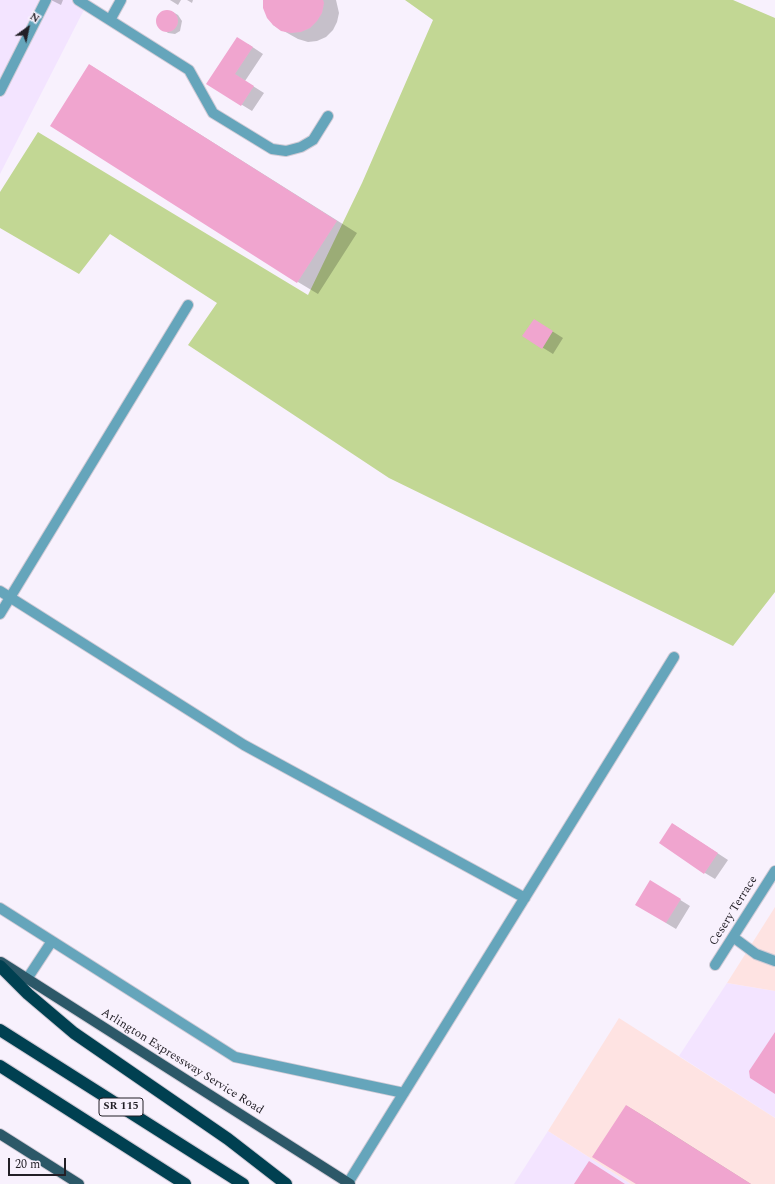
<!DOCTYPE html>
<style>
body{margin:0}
#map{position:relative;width:775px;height:1184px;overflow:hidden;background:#f8f1fd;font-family:Spectral,serif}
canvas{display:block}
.north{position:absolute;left:8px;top:8px;width:40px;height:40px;-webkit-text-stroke:3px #f8f1fd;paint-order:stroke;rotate:33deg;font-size:11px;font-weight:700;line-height:16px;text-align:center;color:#221f26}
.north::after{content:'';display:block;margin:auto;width:14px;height:18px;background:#221f26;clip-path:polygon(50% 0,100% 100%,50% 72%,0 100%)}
.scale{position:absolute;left:8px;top:1158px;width:58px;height:18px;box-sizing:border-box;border:2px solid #221f26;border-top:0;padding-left:5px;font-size:12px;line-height:14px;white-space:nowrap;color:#221f26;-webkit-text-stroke:3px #f8f1fd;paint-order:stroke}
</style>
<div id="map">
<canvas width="775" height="1184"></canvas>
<div class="north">N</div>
<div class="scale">20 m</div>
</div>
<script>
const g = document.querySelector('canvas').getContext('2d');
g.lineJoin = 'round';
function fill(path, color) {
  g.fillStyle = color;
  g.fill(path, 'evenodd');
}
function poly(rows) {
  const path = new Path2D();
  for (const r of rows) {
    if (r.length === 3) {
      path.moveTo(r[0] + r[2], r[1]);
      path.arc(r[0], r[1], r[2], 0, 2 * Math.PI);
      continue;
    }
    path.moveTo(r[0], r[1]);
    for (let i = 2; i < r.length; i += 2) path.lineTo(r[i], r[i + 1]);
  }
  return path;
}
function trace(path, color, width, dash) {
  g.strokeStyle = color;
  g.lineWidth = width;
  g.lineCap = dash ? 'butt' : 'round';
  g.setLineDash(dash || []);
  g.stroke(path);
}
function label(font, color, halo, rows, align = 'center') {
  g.font = font + ' Spectral,serif';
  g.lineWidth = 3;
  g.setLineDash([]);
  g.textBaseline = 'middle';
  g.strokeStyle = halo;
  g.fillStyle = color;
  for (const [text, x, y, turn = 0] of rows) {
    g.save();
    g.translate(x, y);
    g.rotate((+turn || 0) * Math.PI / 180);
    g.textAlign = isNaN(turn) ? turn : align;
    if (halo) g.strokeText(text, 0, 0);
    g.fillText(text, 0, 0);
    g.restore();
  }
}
fill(poly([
 [0,0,89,0,0,174],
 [727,983,775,991,775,1118,679,1056],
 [548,1131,631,1184,514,1184]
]), '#f3e4ff');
fill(poly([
 [775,907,775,991,727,983],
 [619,1018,775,1118,775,1184,631,1184,548,1131]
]), '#fee3e2');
fill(poly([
 [405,0,733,0,775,18,775,592,733,646,389,478,188,345,217,303,110,234,79,274,0,228,0,192,38,132,308,295,362,183,433,20]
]), '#c2d794');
fill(poly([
 [51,0,63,0,61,5],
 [170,0,181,0,178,5],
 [187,0,193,0,192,3],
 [264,0,336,0,339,13,337,22,333,30,326,37,317,41,308,42,298,39,273,25],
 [163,11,173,12,178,15,182,21,180,31,175,34,168,33,157,25,157,18],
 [248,44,263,54,245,81,264,93,252,111,208,84],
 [90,65,357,233,318,294,298,282],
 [544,326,563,338,553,354,524,336],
 [673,824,728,860,715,879,705,873],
 [661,888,690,906,676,929,666,923],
 [627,1106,647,1118,751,1184,637,1184]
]), '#0003');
fill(poly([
 [263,0,323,0,324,3,322,13,317,21,310,28,301,32,291,33,281,31,273,25,267,18,263,8],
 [167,21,11],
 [237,37,253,47,235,74,254,86,241,106,206,84],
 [89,64,337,221,297,283,50,126],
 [534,319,553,331,542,349,522,336],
 [672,823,718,853,704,874,659,843],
 [650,880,681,899,666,923,635,905],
 [775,1032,775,1094,750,1078,749,1071],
 [626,1105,751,1184,636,1184,592,1157],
 [589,1161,625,1184,574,1184]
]), '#f0a5cf');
const minor = poly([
 [78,0,189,70,213,113,272,149,286,151,301,147,313,140,328,116],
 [110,20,121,0],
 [0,91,46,0],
 [0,591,244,745,525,898],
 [0,614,188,305],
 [0,908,235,1057,404,1093],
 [733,937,756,954,775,961],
 [715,965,775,871],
 [27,979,52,941],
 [348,1183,674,657]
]);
const major = poly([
 [1,962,350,1184],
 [0,1134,79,1184]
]);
const highway = poly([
 [0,966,28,994,74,1033,228,1139,286,1184],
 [0,1030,243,1184],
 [0,1066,185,1184]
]);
trace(minor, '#d1cbd6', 12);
trace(major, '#d1cbd6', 12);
trace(highway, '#d1cbd6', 14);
trace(minor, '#65a5bb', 10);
trace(major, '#2c5868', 10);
trace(highway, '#004051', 12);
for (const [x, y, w] of [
 [121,1107,44]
]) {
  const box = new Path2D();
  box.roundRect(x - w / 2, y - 9, w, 18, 3);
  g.fillStyle = '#f8f1fd';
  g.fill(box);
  trace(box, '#221f26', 1);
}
label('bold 11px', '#221f26', null, [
 ["SR 115",121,1107]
]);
label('12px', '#221f26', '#f8f1fd', [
 ["Cesery Terrace",734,911,-58],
 ["Arlington Expressway Service Road",182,1062,32]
]);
</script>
